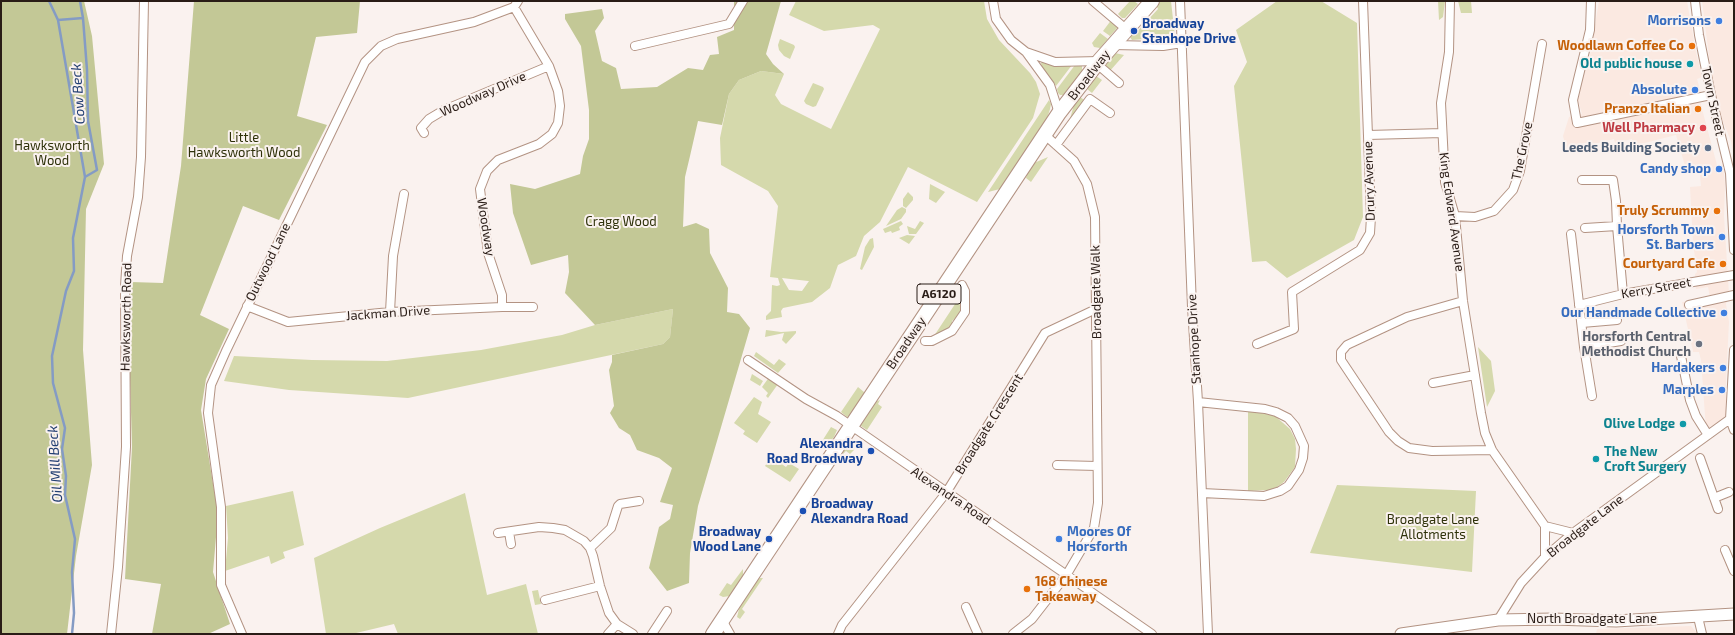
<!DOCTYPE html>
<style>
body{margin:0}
#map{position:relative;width:1735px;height:635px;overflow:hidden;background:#faf2ef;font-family:"Exo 2",sans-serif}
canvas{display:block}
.frame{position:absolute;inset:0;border:2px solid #291c16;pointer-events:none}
</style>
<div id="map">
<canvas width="1735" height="635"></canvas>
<div class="frame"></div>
</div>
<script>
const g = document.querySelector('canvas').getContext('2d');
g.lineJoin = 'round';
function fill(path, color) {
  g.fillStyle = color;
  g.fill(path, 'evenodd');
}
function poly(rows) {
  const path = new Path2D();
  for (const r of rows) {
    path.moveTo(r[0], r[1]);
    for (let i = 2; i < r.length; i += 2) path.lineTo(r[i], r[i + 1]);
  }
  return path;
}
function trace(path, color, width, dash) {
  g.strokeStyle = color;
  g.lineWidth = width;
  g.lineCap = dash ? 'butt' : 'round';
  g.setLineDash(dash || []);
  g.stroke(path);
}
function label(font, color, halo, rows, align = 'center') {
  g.font = font + ' "Exo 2",sans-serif';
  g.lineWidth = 4;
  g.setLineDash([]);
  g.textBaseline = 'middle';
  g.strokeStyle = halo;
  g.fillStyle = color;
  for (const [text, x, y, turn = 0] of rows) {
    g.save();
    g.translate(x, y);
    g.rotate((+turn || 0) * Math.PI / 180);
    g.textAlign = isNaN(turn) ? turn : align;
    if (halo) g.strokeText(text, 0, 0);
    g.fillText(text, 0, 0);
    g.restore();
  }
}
fill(poly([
 [1599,1,1687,1,1696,52,1702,77,1697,79,1701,93,1698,94,1717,165,1723,165,1725,184,1724,216,1729,294,1726,304,1729,322,1726,381,1726,415,1721,421,1706,429,1701,360,1699,352,1693,352,1682,302,1710,298,1708,287,1696,289,1695,278,1695,274,1697,272,1693,243,1690,187,1701,186,1699,165,1685,166,1676,135,1633,146,1632,139,1615,143,1614,139,1586,146,1585,143,1566,148,1563,136,1569,117,1582,114,1577,97,1590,55],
 [1702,1,1734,1,1734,158,1731,141,1719,112,1713,88],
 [1691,626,1698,634,1596,634,1597,629]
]), '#fbe9e1');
fill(poly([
 [796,1,984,1,987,19,999,40,1030,73,1036,82,1040,94,1033,118,977,202,908,167,880,222,864,236,856,256,838,265,830,288,812,302,783,308,781,311,782,317,766,320,766,316,771,311,772,285,777,286,780,285,778,278,770,277,778,206,768,191,721,165,720,138,729,94,739,80,761,71,784,74,775,95,781,104,831,129,880,29,873,25,824,31,789,15],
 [782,278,808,281,809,281,802,291,789,290],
 [1130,1,1134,1,1138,4,1125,18,1122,18,1118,14],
 [1160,1,1171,1,1175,37,1132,40,1130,37,1132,33,1134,35,1158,9,1156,5],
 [1277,1,1321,1,1357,23,1363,217,1354,240,1287,278,1266,261,1252,262,1234,86,1247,62,1236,30],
 [1438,1,1445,1,1443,17,1439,20],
 [1458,1,1471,1,1472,13,1461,13],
 [1112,19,1118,27,1110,36,1103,31],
 [1100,33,1108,39,1100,48,1094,47,1092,43],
 [780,39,794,45,795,47,790,59,784,56,779,50,778,45],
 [1115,53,1124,55,1109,72,1104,66,1104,64],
 [1043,61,1072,65,1056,86,1042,67,1041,63],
 [1080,64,1082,66,1082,72,1063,95,1060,95,1058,93,1057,89,1075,65],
 [1096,76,1102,80,1092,93,1087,89],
 [813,83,823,87,824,89,816,106,813,107,806,104,804,101],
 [1080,97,1087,102,1069,122,1074,105],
 [1049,100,1051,104,1050,109,1045,125,1003,186,1000,189,988,192],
 [1048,157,1031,182,1026,178,1027,174,1034,163],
 [930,184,945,192,936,203,929,199],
 [908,192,913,197,913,200,906,208,903,206,903,199],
 [902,207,906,209,906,212,901,219,886,226,897,210],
 [901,221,903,224,899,227,900,230,892,233,891,231,885,233,883,229],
 [920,221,924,223,916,234,909,234,907,226,915,229],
 [907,235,915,236,909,244,899,238],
 [873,238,874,247,862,270,860,269,865,247,870,239],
 [963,292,963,312,952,321,952,325,953,327,932,339],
 [673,309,670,337,663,344,408,398,289,390,224,381,234,356,312,360,387,361,481,350,562,335,595,325],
 [766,330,781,332,796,331,796,333,786,344,782,340,784,333,765,337],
 [1478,347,1491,361,1495,391,1487,407],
 [756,352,774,365,779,359,786,364,778,373,754,356],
 [752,374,763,381,760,386,750,380],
 [770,376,778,384,768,398,766,396,768,393,762,387],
 [858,387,864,392,864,396,851,415,847,417,841,412],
 [754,397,762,402,758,414,771,422,757,443,743,434,745,431,734,423],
 [880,400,878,404,882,407,867,430,861,426,861,423,875,402],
 [1248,410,1275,416,1290,429,1295,439,1296,449,1295,467,1284,482,1277,487,1269,490,1248,491],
 [831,427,837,430,834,437,829,443,819,446],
 [852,439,856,442,854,450,850,454,846,451,843,454,842,450],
 [771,457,776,459,776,460,786,467,789,463,799,469,790,482,765,466],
 [1337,485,1476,491,1472,572,1310,553],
 [293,491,304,545,283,552,285,558,271,564,269,556,225,571,228,538,226,506],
 [465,493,487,595,526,584,538,634,398,634,394,624,352,634,326,634,314,558,380,528],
 [743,569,743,576,730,596,723,597,719,595,727,583,731,585],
 [760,578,763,578,742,609,745,612,740,619,737,617,740,605,756,580],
 [538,590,541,604,535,605,532,591]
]), '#d5d9ac');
fill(poly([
 [1,1,84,1,92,36,104,164,86,209,83,350,92,465,76,556,67,634,1,634],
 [194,1,360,1,357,33,316,37,297,116,327,125,279,220,243,206,200,315,229,329,206,379,201,410,218,514,213,572,230,624,208,634,152,634,161,584,125,579,132,447,129,342,131,282,163,283,181,166],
 [734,1,781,1,766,54,773,64,784,74,761,71,739,80,729,94,722,125,698,121,690,156,685,177,683,227,696,223,709,229,710,253,728,288,727,312,739,314,750,328,698,506,690,553,689,583,667,591,649,568,659,527,670,519,673,505,660,502,672,468,659,458,637,450,630,435,619,428,610,413,614,406,609,370,612,362,612,355,663,344,670,337,673,309,595,325,565,293,569,272,568,255,531,265,513,213,510,184,535,189,580,174,583,156,589,139,589,110,581,46,565,19,565,14,602,9,604,18,595,31,602,61,616,68,621,89,657,87,688,68,703,70,710,55,719,54,717,37,734,30]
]), '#c3c896');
trace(poly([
 [49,1,58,20,85,177,73,238,74,271,66,291,52,356,53,383,65,428,62,449,66,476,65,495,75,539,72,572,74,613,72,634],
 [80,1,83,18,87,70,88,121,97,170,85,177],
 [58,20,83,18]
]), '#849bc4', 2.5);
const street = poly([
 [993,1,996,19,1011,40,1026,52,1055,62,1099,61],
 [1093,1,1126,29],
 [1180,1,1192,307,1198,402,1208,634],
 [1450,1,1449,52,1441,103,1445,182,1455,216,1463,301,1481,413,1485,433,1492,450,1545,526,1545,557],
 [1591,1,1590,30,1573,100,1577,123,1711,95],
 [1695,1,1699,35,1711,95,1730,173,1734,250],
 [1113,45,1163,46,1182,43],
 [635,46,729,24,743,1],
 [1026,52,1050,85,1059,113],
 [1097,64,1119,83],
 [424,133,421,128,429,119,444,110,549,66],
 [1368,135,1442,133],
 [1056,145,1090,99,1110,113],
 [1582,180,1613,180,1616,201,1617,226,1623,294],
 [1455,216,1475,217,1494,211,1513,190,1520,171,1542,44],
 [1585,228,1617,226],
 [1571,234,1584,347,1592,396],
 [1463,301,1407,317,1347,345,1341,352,1341,360,1389,432,1398,441,1409,448,1432,451,1492,450],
 [1579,305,1623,294,1734,275],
 [1689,305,1734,295],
 [247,306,288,322,390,312,502,307,533,307],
 [502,307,502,295,488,253,480,189,487,171,498,160,539,144,552,134,558,123,560,106,558,91,549,66,514,7],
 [390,312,393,256,404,194],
 [1582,323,1617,320],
 [925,341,932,341,952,331,965,312,965,291,962,285],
 [1257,344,1294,329,1292,292,1360,250,1370,233,1371,217,1363,1],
 [1584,347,1621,341],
 [1734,350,1730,419,1734,430],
 [1681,356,1690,400,1696,416,1708,435],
 [748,360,806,399,837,416,1152,634],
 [1433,383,1475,375],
 [1198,402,1265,409,1276,412,1288,418,1295,426,1304,446,1303,458,1299,470,1288,486,1280,491,1264,496,1202,493],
 [1700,458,1718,509],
 [1057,465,1097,466],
 [1714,498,1729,492],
 [1545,526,1573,533],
 [509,532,511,544],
 [498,533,539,527,553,528,565,530,584,541,590,548,593,556,600,586,609,613,617,624,633,634],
 [590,548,611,528,618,506,620,504,639,501],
 [1725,550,1734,571],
 [545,600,600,586],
 [966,607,978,634],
 [1698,617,1702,634],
 [722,620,730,634],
 [1498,620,1521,583,1545,557,1573,533,1730,419],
 [111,634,118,567,126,447,125,286,127,256,138,197,141,157,144,1],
 [242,634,221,585,221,507,208,413,211,385,226,351,365,62,381,46,397,39,474,22,514,7,518,1],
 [608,634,617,624],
 [652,634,667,611],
 [838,634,842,625,946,493,1045,333,1096,309],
 [1013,634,1032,619,1067,574,1094,528,1098,503,1095,217,1087,184,1074,161,1045,135]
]);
const secondary = poly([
 [1401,634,1498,620,1553,619,1616,621,1734,614]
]);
const highway = poly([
 [713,634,1059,113,1099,61,1152,1]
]);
trace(street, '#b39383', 10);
trace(secondary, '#b39383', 13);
trace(highway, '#b39383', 16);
trace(street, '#fff', 8);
trace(secondary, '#fff', 11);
trace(highway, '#fff', 14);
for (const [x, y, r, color] of [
 [1719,21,4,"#3f7fe0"],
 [1134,31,4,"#1a4fb4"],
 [1692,46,4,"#e8710a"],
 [1690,64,4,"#0f9aa8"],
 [1695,90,4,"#3f7fe0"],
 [1698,109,4,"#e8710a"],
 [1703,128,4,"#e0444e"],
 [1708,148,4,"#5c6f8a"],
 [1719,169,4,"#3f7fe0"],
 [1717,211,4,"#e8710a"],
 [1722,237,4,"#3f7fe0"],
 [1723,264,4,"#e8710a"],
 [1724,313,4,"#3f7fe0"],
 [1699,344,4,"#6b7280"],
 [1723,368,4,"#3f7fe0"],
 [1722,390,4,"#3f7fe0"],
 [1683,424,4,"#0f9aa8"],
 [871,451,4,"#1a4fb4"],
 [1596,459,4,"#0f9aa8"],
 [803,511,4,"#1a4fb4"],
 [769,539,4,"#1a4fb4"],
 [1059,539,4,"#3f7fe0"],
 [1027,589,4,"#e8710a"]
]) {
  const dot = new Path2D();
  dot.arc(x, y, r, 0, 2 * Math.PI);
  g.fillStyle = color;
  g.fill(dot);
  trace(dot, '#faf2ef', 1.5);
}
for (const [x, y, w] of [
 [939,294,44]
]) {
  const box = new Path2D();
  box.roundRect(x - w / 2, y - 10, w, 20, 3);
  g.fillStyle = '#faf2ef';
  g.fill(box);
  trace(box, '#291c16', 1);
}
label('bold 12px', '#291c16', null, [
 ["A6120",939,294]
]);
label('bold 13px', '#366cbe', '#faf2ef', [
 ["Morrisons",1711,21],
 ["Absolute",1687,90],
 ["Candy shop",1711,169],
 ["Horsforth Town",1714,230],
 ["St. Barbers",1714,245],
 ["Our Handmade Collective",1716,313],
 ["Hardakers",1715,368],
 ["Marples",1714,390],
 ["Moores Of",1067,532,"left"],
 ["Horsforth",1067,547,"left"]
], 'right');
label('bold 13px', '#164399', '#faf2ef', [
 ["Broadway",1142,24],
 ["Stanhope Drive",1142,39],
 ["Alexandra",863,444,"right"],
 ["Road Broadway",863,459,"right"],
 ["Broadway",811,504],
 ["Alexandra Road",811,519],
 ["Broadway",761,532,"right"],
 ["Wood Lane",761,547,"right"]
], 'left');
label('bold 13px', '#c56008', '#faf2ef', [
 ["Woodlawn Coffee Co",1684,46],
 ["Pranzo Italian",1690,109],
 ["Truly Scrummy",1709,211],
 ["Courtyard Cafe",1715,264],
 ["168 Chinese",1035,582,"left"],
 ["Takeaway",1035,597,"left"]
], 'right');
label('bold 13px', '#0d838f', '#faf2ef', [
 ["Old public house",1682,64],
 ["Olive Lodge",1675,424],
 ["The New",1604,452,"left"],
 ["Croft Surgery",1604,467,"left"]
], 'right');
label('13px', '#291c16', '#faf2ef', [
 ["Broadway",1089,75,-52],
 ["Woodway Drive",483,94,-24],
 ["Town Street",1713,101,78],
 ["The Grove",1522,151,-78],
 ["Drury Avenue",1369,181,-92],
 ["King Edward Avenue",1452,212,82],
 ["Woodway",486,227,81],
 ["Outwood Lane",268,262,-64],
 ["Kerry Street",1656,288,-10],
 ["Broadgate Walk",1096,292,-91],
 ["Jackman Drive",388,313,-4],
 ["Hawksworth Road",126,317,-89],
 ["Stanhope Drive",1194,339,-93],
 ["Broadway",906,343,-56],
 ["Broadgate Crescent",989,424,-58],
 ["Alexandra Road",951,496,34],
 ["Broadgate Lane",1585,526,-38],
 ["North Broadgate Lane",1592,619]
]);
label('bold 13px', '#be3a42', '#faf2ef', [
 ["Well Pharmacy",1695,128]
], 'right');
label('13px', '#2e3109', '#faf2ef', [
 ["Little",244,138],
 ["Hawksworth Wood",244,153],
 ["Hawksworth",52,146],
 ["Wood",52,161],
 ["Cragg Wood",621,222],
 ["Broadgate Lane",1433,520],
 ["Allotments",1433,535]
]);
label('bold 13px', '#4e5e75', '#faf2ef', [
 ["Leeds Building Society",1700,148]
], 'right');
label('bold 13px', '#5b616d', '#faf2ef', [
 ["Horsforth Central",1691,337],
 ["Methodist Church",1691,352]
], 'right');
label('italic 14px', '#223e72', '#faf2ef', [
 ["Cow Beck",78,94,-94],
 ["Oil Mill Beck",55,464,-94]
]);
</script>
